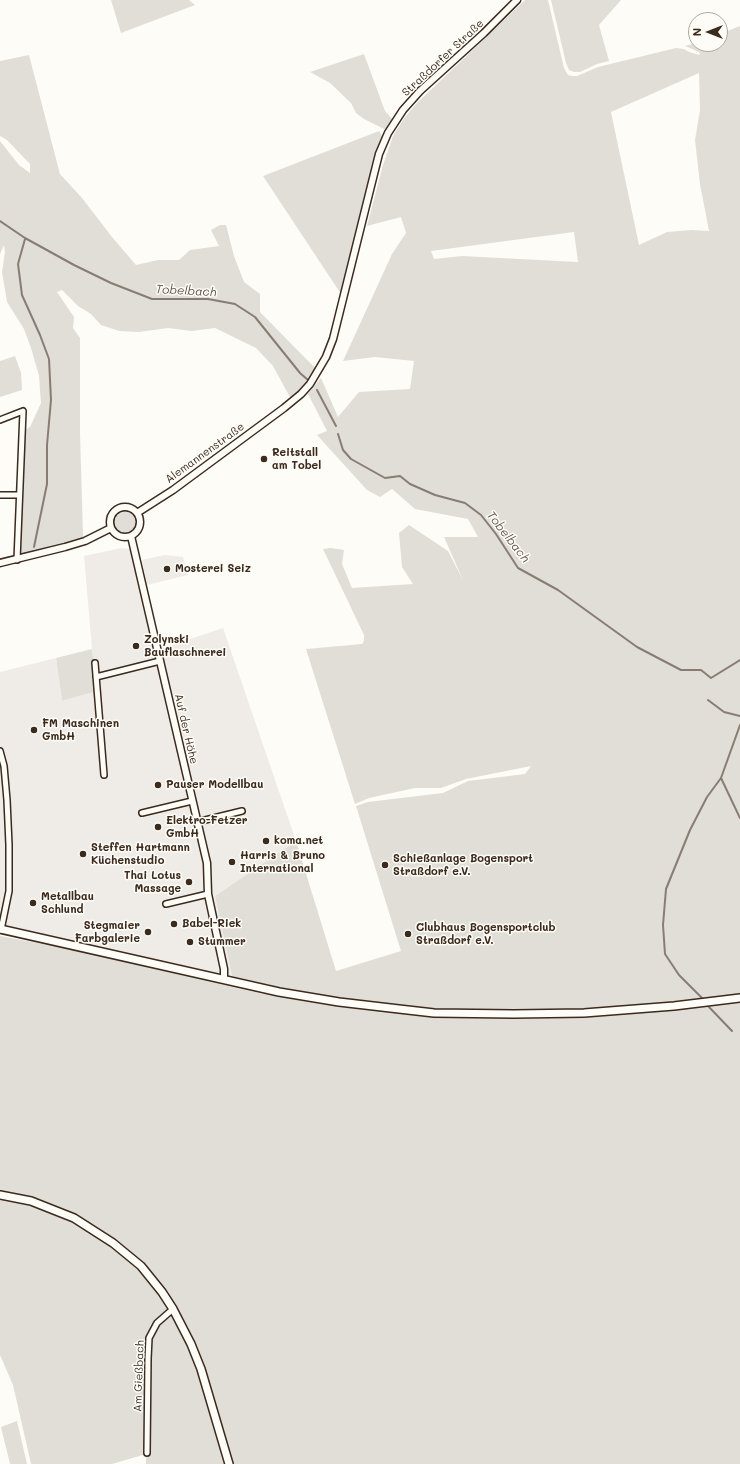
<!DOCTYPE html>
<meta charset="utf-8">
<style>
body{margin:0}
#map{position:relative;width:740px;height:1464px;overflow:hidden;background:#fdfcf7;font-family:Mali,sans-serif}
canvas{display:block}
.north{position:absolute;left:688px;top:12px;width:40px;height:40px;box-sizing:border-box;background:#fdfcf7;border:1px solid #afa8a0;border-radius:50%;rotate:270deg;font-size:11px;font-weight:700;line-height:16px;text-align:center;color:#3b2a1e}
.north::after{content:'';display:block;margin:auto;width:14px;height:18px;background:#3b2a1e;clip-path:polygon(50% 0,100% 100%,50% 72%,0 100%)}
</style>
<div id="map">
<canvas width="740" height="1464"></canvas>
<div class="north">N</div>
</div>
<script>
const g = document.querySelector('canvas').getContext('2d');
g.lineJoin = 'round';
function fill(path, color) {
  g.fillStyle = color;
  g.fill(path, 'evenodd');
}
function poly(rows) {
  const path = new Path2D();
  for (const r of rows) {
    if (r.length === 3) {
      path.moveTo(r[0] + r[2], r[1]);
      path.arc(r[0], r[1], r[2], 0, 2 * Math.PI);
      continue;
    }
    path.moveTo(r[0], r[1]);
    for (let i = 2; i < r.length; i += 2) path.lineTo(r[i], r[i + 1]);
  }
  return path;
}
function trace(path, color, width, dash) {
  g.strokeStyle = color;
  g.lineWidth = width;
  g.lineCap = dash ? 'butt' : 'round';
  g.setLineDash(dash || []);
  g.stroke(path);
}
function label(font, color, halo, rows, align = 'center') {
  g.font = font + ' Mali,sans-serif';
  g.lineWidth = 3;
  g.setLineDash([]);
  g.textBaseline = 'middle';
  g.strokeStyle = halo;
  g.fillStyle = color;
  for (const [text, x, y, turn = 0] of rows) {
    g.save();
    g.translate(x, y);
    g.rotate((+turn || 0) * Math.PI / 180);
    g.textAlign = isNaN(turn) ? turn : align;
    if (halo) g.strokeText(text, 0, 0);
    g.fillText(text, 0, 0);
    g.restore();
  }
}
fill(poly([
 [121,548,131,549,155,651,223,628,296,841,215,896,232,976,0,926,0,672,56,658,62,701,97,691,92,649,84,556],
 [165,555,183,557,188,575,147,585,142,560]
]), '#efece7');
fill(poly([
 [111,0,189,0,195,5,121,33],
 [525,0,548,0,564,68,568,75,572,76,577,76,598,67,676,48,684,49,689,52,700,55,699,52,685,46,696,43,696,44,720,44,720,34,740,26,740,1464,233,1464,229,1454,203,1365,192,1337,179,1312,168,1296,123,1247,107,1234,79,1217,43,1201,0,1192,0,936,59,947,263,994,279,992,282,988,232,976,215,896,296,841,336,971,401,951,356,806,368,802,443,793,468,781,525,774,531,766,466,779,441,788,415,788,369,798,355,804,306,649,362,644,364,641,364,635,323,549,331,548,344,550,342,564,352,588,413,584,402,567,399,533,409,525,448,551,463,580,444,537,478,537,468,519,415,509,392,489,380,497,367,490,317,435,327,431,308,394,321,378,338,417,359,392,410,389,414,361,375,357,343,361,392,254,406,233,401,217,367,226,383,165,393,136,405,117,416,104],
 [699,73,700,110,695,140,700,184,709,231,692,230,667,232,639,245,611,112],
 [574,232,578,262,462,256,434,259,431,251],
 [551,0,621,0,599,25,609,61,597,64,580,72,574,72,569,70,566,63],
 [364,54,385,111,393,120,388,128,384,129,364,119,356,113,351,103,330,83,310,72],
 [29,55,60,174,82,198,112,237,136,265,158,260,179,260,190,250,219,246,211,230,220,225,226,225,234,256,244,282,260,294,260,312,317,370,304,387,291,399,273,366,256,348,215,328,192,331,168,328,139,332,119,331,101,325,91,314,78,306,62,290,57,292,74,317,73,328,80,338,80,433,83,536,80,541,20,555,25,430,30,427,41,403,39,376,31,348,24,329,7,302,2,272,5,252,4,245,0,254,0,141,19,165,30,173,30,164,7,140,0,136,0,61],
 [379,131,382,136,381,140,369,178,341,294,263,176],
 [15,356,21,373,22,390,0,397,0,361],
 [125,522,12],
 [92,649,97,691,62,701,56,658],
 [0,1199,9,1200,44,1210,66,1219,89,1231,112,1246,135,1266,152,1285,170,1310,182,1330,202,1381,226,1464,146,1464,146,1454,112,1464,31,1464,13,1385,0,1355],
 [17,1421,27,1464,10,1464,1,1427]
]), '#e1ded7');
trace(poly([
 [0,221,25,238,74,265,111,283,152,299,208,299,235,304,255,317,300,373,308,380],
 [25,239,18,264,22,295,40,335,49,359,51,400,47,445,47,484,34,547],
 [317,390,336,426],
 [338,434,343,450,351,459,385,478,400,476,410,484,435,495,465,503,481,515,496,534,518,568,558,590,637,647,681,670,701,670,711,678,740,660],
 [708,700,724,712,740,716],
 [721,778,740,818],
 [702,998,679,975,665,954,663,925,666,889,690,830,707,797,721,778,740,725],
 [708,1006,732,1031]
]), '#887d74', 2);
const minor = poly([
 [0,420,23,411,17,560],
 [0,495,19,495],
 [95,663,104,775],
 [96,677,160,661],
 [0,751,4,766,7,800,9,845,9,891,1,930],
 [142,813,192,801],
 [197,822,242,811],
 [166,904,208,894],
 [147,1453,148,1359,149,1338,157,1323,173,1309]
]);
const tertiary = poly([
 [125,522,15],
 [137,513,173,490,284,408,301,394,310,384,326,357,333,339,371,186,379,154,388,133,403,110,420,91,484,33,517,0],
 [131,536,207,863,208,894,224,969,224,979],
 [0,563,65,547,85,541,111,528]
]);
const secondary = poly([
 [0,929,279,992,339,1002,399,1009,434,1013,514,1014,584,1013,674,1006,740,998],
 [0,1195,31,1201,74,1218,113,1243,141,1266,162,1292,173,1309,191,1344,201,1369,229,1464]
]);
trace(minor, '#3b2a1e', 8);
trace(tertiary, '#3b2a1e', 9);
trace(secondary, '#3b2a1e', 10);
trace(minor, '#fdfcf7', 5);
trace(tertiary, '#fdfcf7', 6);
trace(secondary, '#fdfcf7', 7);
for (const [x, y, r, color] of [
 [264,459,4,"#3b2a1e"],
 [167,569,4,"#3b2a1e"],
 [136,646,4,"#3b2a1e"],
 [34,730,4,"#3b2a1e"],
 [158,785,4,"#3b2a1e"],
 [158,827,4,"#3b2a1e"],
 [266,841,4,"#3b2a1e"],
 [83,854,4,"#3b2a1e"],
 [232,862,4,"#3b2a1e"],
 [385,865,4,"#3b2a1e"],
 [189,882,4,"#3b2a1e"],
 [33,903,4,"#3b2a1e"],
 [174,924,4,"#3b2a1e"],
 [148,932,4,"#3b2a1e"],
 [408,934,4,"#3b2a1e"],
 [190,942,4,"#3b2a1e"]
]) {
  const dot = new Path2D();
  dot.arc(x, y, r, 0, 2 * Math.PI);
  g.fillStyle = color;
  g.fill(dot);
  trace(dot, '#fdfcf7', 1.5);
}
label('11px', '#3b2a1e', '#fdfcf7', [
 ["Straßdorfer Straße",443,58,-43],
 ["Alemannenstraße",205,453,-36],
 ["Auf der Höhe",186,729,77],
 ["Am Gießbach",139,1376,-88]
]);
label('bold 11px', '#3b2a1e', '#fdfcf7', [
 ["Reitstall",272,453],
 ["am Tobel",272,466],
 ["Mosterei Seiz",175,569],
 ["Zolynski",144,640],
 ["Bauflaschnerei",144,653],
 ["FM Maschinen",42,724],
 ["GmbH",42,737],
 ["Pauser Modellbau",166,785],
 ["Elektro-Fetzer",166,821],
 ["GmbH",166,834],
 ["koma.net",274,841],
 ["Steffen Hartmann",91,848],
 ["Küchenstudio",91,861],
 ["Harris & Bruno",240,856],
 ["International",240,869],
 ["Schießanlage Bogensport",393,859],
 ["Straßdorf e.V.",393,872],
 ["Thai Lotus",181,876,"right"],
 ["Massage",181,889,"right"],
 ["Metallbau",41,897],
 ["Schlund",41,910],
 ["Babel-Riek",182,924],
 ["Stegmaier",140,926,"right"],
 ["Farbgalerie",140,939,"right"],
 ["Clubhaus Bogensportclub",416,928],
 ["Straßdorf e.V.",416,941],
 ["Stummer",198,942]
], 'left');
label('italic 12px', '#615349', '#fdfcf7', [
 ["Tobelbach",186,291,3],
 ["Tobelbach",508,537,52]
]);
</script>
